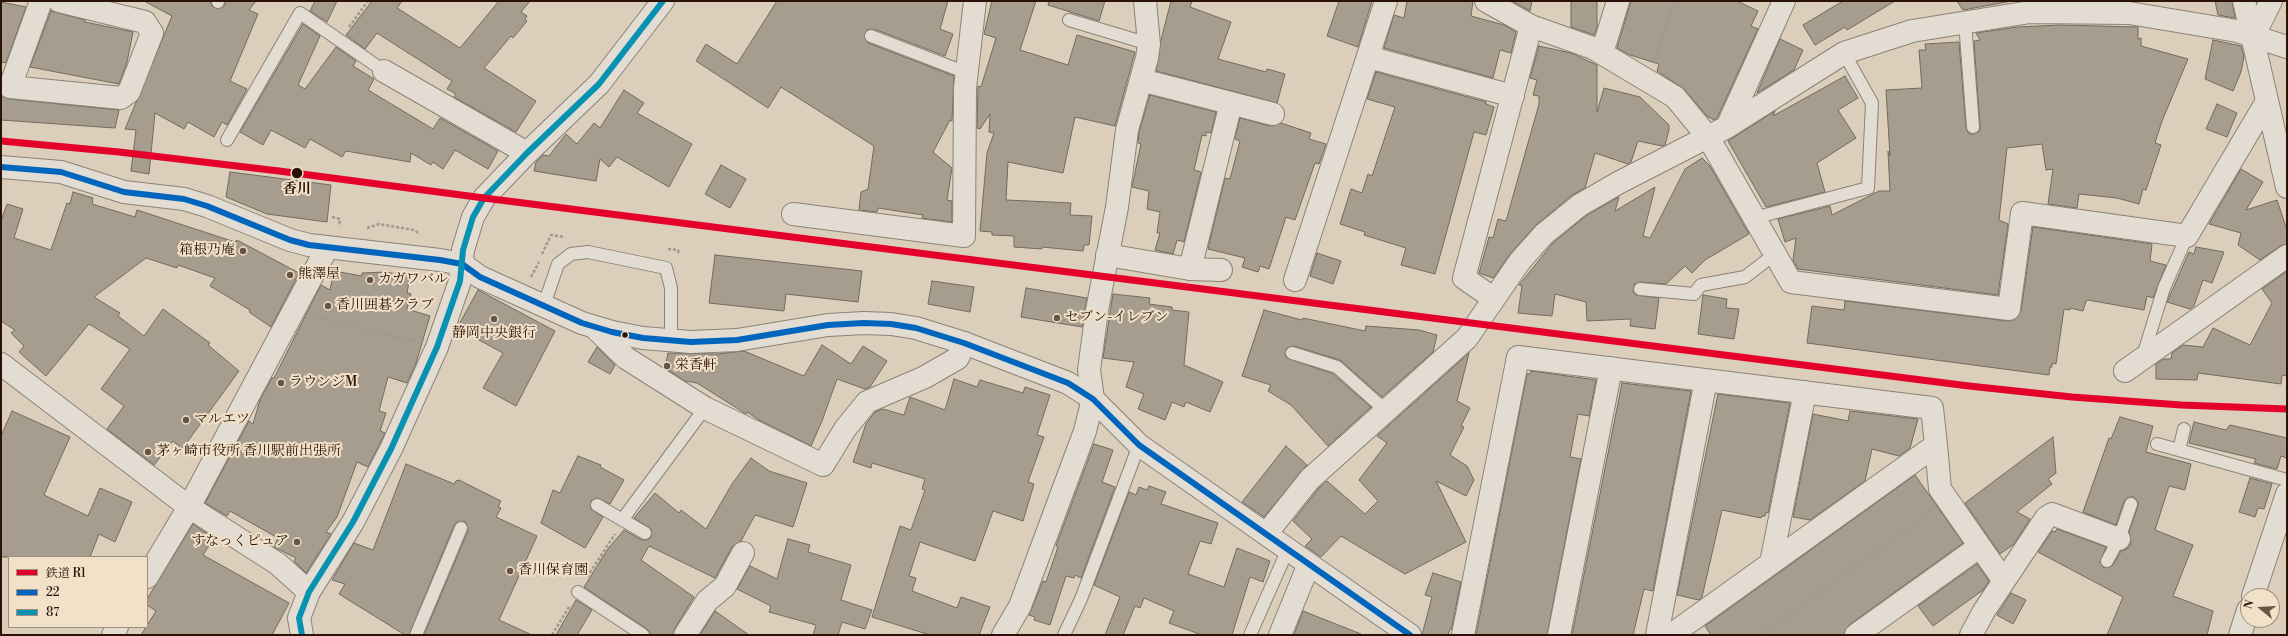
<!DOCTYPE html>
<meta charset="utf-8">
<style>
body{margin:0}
#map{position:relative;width:2288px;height:636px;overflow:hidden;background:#dbceba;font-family:"Libre Bodoni","Noto Serif JP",serif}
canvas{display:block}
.frame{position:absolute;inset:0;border:2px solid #2a1206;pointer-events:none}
.legend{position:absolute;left:8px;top:556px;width:140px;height:72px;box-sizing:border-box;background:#f1e1c9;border:1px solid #a18e7b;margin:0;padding:5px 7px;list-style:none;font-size:12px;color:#2a1206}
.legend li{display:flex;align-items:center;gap:8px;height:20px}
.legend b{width:20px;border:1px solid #a18e7b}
.north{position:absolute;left:2240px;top:588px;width:40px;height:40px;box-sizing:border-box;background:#f1e1c9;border:1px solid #a18e7b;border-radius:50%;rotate:288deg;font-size:11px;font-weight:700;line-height:16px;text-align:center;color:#2a1206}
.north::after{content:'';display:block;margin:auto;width:14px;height:18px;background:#685445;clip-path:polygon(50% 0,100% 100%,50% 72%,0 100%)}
</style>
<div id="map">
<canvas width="2288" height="636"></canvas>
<div class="frame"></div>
<ul class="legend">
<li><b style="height:5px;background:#e4002b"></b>鉄道 R1</li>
<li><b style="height:5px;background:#0065bd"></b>22</li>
<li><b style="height:5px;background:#0692b0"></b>87</li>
</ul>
<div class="north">N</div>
</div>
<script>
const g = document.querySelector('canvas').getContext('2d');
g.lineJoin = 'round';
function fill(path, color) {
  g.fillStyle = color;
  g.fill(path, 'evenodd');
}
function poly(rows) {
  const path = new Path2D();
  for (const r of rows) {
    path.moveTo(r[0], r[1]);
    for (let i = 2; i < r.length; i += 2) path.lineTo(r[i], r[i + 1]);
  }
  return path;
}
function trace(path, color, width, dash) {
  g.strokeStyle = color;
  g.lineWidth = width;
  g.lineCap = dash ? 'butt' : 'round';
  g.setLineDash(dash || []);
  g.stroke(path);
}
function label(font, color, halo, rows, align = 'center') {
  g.font = font + ' "Libre Bodoni","Noto Serif JP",serif';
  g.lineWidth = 4;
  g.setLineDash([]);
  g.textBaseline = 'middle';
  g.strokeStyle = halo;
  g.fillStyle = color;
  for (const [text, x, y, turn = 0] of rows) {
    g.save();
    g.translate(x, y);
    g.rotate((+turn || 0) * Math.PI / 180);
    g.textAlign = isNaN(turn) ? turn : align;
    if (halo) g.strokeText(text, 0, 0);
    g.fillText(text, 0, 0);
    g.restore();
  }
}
const building = poly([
 [144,1,210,1,212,6,218,9,224,6,226,1,256,1,249,10,258,14,230,81,247,89,227,125,222,122,214,137,188,122,184,129,155,113,149,174,131,171,136,130,125,129,172,16,144,1],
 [315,1,337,1,327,22,310,11,315,1],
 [372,1,402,1,397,8,460,48,499,1,530,1,521,12,527,16,525,19,527,21,513,38,511,36,484,68,536,101,516,132,454,97,456,94,447,89,452,81,377,33,365,49,346,35,372,1],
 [777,1,948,1,940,29,953,34,945,56,874,29,867,30,864,37,868,43,954,76,952,121,950,120,933,152,952,168,947,200,952,201,952,222,922,218,923,215,878,208,877,212,859,210,861,192,868,189,874,146,781,87,768,108,696,61,706,44,737,64,777,1],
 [992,1,1036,1,1020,50,1068,65,1077,35,1135,52,1115,126,1075,117,1063,173,1008,162,1006,200,1071,203,1070,215,1092,216,1089,245,1084,245,1083,251,1042,247,1042,249,1014,247,1014,236,992,235,992,232,980,231,987,153,994,133,989,132,990,114,980,129,977,128,978,89,978,86,981,87,996,38,984,34,992,1],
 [1049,1,1105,1,1099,21,1048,5,1049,1],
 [1171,1,1192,1,1190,7,1231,22,1218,59,1266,72,1267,69,1285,74,1277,103,1156,71,1161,40,1171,1],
 [1339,1,1372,1,1358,47,1327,36,1339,1],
 [1407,1,1473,1,1471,16,1504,25,1516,32,1511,53,1500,50,1493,78,1384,48,1394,15,1404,18,1407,1],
 [1512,1,1532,1,1530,11,1512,1],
 [1571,1,1597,1,1597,28,1594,35,1571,27,1571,1],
 [1631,1,1737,1,1758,11,1751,26,1758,29,1717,118,1714,120,1707,116,1684,89,1657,71,1659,64,1630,55,1617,48,1631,1],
 [1843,1,1895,1,1847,30,1845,27,1815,45,1803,25,1843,1],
 [1957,1,2012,1,1963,10,1957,1],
 [2215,1,2232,1,2235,18,2218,15,2215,1],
 [1,2,26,7,6,63,1,62,1,2],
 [51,11,85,20,85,22,133,32,127,62,119,84,30,67,51,11],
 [303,24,320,36,298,85,305,89,336,47,356,61,353,66,374,79,368,90,433,129,440,118,498,151,488,169,455,150,443,169,433,162,431,165,411,153,410,162,346,151,342,157,310,139,305,148,271,130,263,145,240,132,303,24],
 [2060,25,2138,27,2138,39,2141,38,2141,46,2188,59,2162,121,2155,143,2161,145,2146,190,2143,189,2139,204,2117,198,2079,194,2077,208,2048,204,2053,169,2046,170,2042,144,2007,148,1999,220,2008,224,1998,295,1798,269,1793,260,1796,238,1785,242,1778,219,1830,206,1832,215,1879,191,1890,191,1888,151,1890,156,1886,90,1922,88,1919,50,1926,50,1925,44,1959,42,1966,128,1969,134,1974,134,1980,131,1980,126,1974,41,1980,40,1976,33,2018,27,2060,25],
 [1780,39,1803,50,1794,70,1757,93,1780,39],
 [2213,40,2241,46,2244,56,2241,72,2233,91,2205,79,2213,40],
 [1539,46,1571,53,1597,65,1597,112,1604,88,1640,97,1669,125,1669,130,1665,145,1662,146,1638,141,1631,162,1628,164,1595,153,1585,188,1572,195,1535,226,1511,253,1493,278,1479,273,1489,237,1493,238,1498,219,1506,221,1539,104,1539,96,1533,95,1537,80,1530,78,1539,46],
 [1376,72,1486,102,1486,104,1494,107,1486,135,1474,132,1435,274,1401,265,1406,248,1364,235,1365,232,1340,224,1351,189,1362,193,1368,174,1372,176,1395,107,1367,99,1376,72],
 [1845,76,1858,98,1838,110,1856,138,1817,163,1825,192,1766,207,1728,141,1775,111,1773,116,1845,76],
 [624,90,644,103,637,113,692,144,669,187,617,157,609,167,600,159,596,181,534,171,536,162,543,155,549,156,566,134,577,144,594,123,600,128,624,90],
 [1,95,9,99,119,110,115,128,1,120,1,95],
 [1150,95,1216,112,1211,133,1206,132,1206,136,1202,135,1194,170,1201,172,1184,242,1177,240,1173,254,1155,250,1160,233,1157,233,1160,212,1147,209,1149,191,1132,187,1141,144,1138,143,1139,132,1150,95],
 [2217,104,2237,113,2227,137,2206,129,2217,104],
 [1240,118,1270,126,1281,123,1311,133,1309,139,1326,144,1319,164,1315,163,1295,220,1286,217,1269,269,1260,266,1258,272,1242,267,1245,258,1208,249,1225,178,1230,179,1240,141,1235,139,1240,118],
 [1702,158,1710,166,1749,234,1705,260,1692,273,1685,266,1666,284,1641,282,1634,284,1633,292,1636,295,1659,298,1655,329,1630,326,1631,319,1587,321,1586,302,1555,294,1552,316,1518,313,1522,286,1519,285,1553,243,1587,215,1619,197,1615,211,1655,187,1643,236,1650,238,1685,169,1702,158],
 [721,165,746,179,730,208,705,194,721,165],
 [2241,169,2263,182,2246,210,2277,200,2287,230,2287,244,2280,246,2260,260,2238,245,2241,233,2209,224,2241,169],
 [230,172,331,185,327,222,267,214,226,197,230,172],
 [73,192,93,198,92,204,135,217,137,210,235,242,237,240,299,273,271,327,249,312,250,310,210,286,215,278,178,265,177,268,146,258,94,297,120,313,118,316,144,336,163,309,210,343,208,345,239,371,182,449,173,441,154,465,107,429,124,406,101,389,130,349,89,324,46,376,19,352,24,346,11,333,15,330,1,321,1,221,7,204,23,209,14,238,51,250,67,203,70,204,73,192],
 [2033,227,2152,244,2150,261,2166,265,2153,298,2147,296,2144,310,2088,300,2086,301,2083,311,2070,308,2070,310,2064,309,2056,364,2052,363,2052,367,2050,367,2049,375,1807,343,1812,306,1844,310,1845,301,2007,321,2014,320,2021,311,2033,227],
 [2196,247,2224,252,2212,283,2203,280,2194,306,2190,309,2167,302,2189,252,2194,254,2196,247],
 [1317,253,1341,261,1333,284,1310,276,1317,253],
 [715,255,862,271,858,302,786,294,784,311,709,303,715,255],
 [334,271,362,276,362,273,385,272,410,276,407,293,411,294,407,309,430,316,416,363,407,383,388,377,379,411,386,413,380,431,385,433,368,467,357,462,337,517,326,532,331,534,306,573,294,561,296,558,274,547,278,538,230,511,227,516,205,503,249,421,253,424,260,400,272,378,274,378,321,285,330,290,334,271],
 [2287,271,2287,376,2282,375,2281,384,2198,373,2197,380,2156,379,2156,364,2164,359,2171,359,2172,353,2183,345,2203,347,2213,328,2250,345,2272,303,2262,289,2287,271],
 [932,281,974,287,970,312,928,304,932,281],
 [1026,288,1087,298,1082,327,1021,317,1026,288],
 [478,290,555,331,516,406,483,388,503,353,457,328,478,290],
 [1113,294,1150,298,1149,304,1172,307,1172,310,1189,312,1184,365,1223,382,1210,412,1186,402,1184,407,1172,402,1165,420,1138,409,1144,394,1126,387,1134,362,1103,358,1113,294],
 [1703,295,1727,299,1726,308,1739,309,1734,339,1698,334,1703,295],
 [1264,310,1302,320,1303,318,1365,331,1366,326,1419,330,1437,335,1433,352,1382,397,1340,360,1294,346,1287,348,1285,354,1287,358,1333,374,1371,407,1328,446,1291,405,1268,391,1271,385,1242,376,1264,310],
 [822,345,851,364,863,346,887,361,870,387,865,389,837,379,822,421,811,446,759,420,747,412,746,414,743,412,697,383,685,381,665,368,668,353,718,354,744,351,804,376,822,345],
 [597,347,615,365,610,374,588,362,597,347],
 [1469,353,1457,401,1470,408,1461,426,1464,427,1450,455,1467,466,1474,480,1466,496,1436,481,1466,542,1405,574,1341,536,1321,557,1305,546,1312,539,1293,521,1319,488,1327,481,1365,514,1378,501,1359,480,1387,443,1377,436,1469,353],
 [1531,371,1596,380,1589,416,1578,414,1570,457,1581,459,1547,635,1476,635,1527,374,1530,374,1531,371],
 [954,379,977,387,980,380,1023,393,1025,387,1050,395,1037,435,1044,437,1028,482,1034,484,1023,521,993,511,975,561,920,542,909,576,916,578,912,591,957,608,961,597,990,607,979,635,930,635,872,617,900,526,911,530,925,490,922,489,925,479,872,463,871,468,853,462,866,424,875,412,883,409,904,415,910,397,945,410,954,379],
 [1622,383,1691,391,1653,591,1644,589,1633,635,1572,635,1622,383],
 [1718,394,1790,403,1768,513,1766,512,1765,516,1762,516,1761,518,1722,510,1702,597,1699,600,1677,595,1718,394],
 [12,411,70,437,44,495,88,516,100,488,132,502,115,542,99,534,90,557,1,557,1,436,12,411],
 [1850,411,1918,419,1910,448,1899,456,1872,449,1865,481,1810,520,1793,517,1813,414,1848,421,1850,411],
 [2120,417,2153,426,2146,452,2191,464,2185,490,2169,486,2155,530,2193,545,2173,596,2213,611,2207,635,2107,635,2123,597,2038,552,2052,531,2055,532,2057,529,2106,547,2100,562,2103,567,2108,568,2113,565,2121,551,2127,549,2131,544,2129,532,2138,506,2138,502,2134,497,2129,497,2124,501,2116,525,2083,512,2109,438,2111,439,2120,417],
 [2194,422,2226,430,2230,425,2287,438,2287,458,2281,456,2277,469,2254,463,2256,459,2189,443,2194,422],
 [2053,437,2056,473,2048,479,2052,484,2017,512,2030,519,2014,544,2000,554,1965,503,2053,437],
 [1094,444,1113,450,1102,482,1115,487,1081,578,1075,575,1074,578,1066,576,1050,625,1034,620,1035,617,1029,615,1043,581,1046,582,1058,547,1056,546,1094,444],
 [1286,446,1307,465,1264,517,1242,502,1286,446],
 [578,456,601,465,600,467,624,480,610,504,597,498,591,501,591,509,603,517,585,548,541,523,553,490,560,493,578,456],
 [751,458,769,471,807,483,793,527,755,515,741,541,732,547,715,578,649,546,641,560,694,597,675,628,673,635,652,635,647,629,584,587,607,550,624,530,642,540,648,540,651,537,651,529,634,518,655,493,679,513,681,510,706,529,732,484,751,458],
 [406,464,454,484,456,481,459,480,501,501,498,507,501,508,496,517,537,536,499,620,532,635,424,635,468,531,467,524,464,521,457,522,454,525,409,635,405,635,339,594,345,584,332,580,354,543,373,550,406,464],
 [1915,475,1963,543,1849,625,1844,635,1711,635,1705,626,1915,475],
 [2250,478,2272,484,2264,509,2258,508,2255,517,2239,512,2250,478],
 [1149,486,1166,492,1161,504,1218,523,1211,544,1200,541,1188,574,1224,587,1237,548,1270,561,1263,582,1250,577,1232,635,1202,635,1169,623,1174,611,1144,598,1140,608,1135,606,1123,635,1105,635,1120,597,1094,585,1129,492,1136,495,1139,487,1147,490,1149,486],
 [193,524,214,538,203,555,289,603,272,635,141,635,156,611,147,605,147,599,193,524],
 [788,539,810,545,808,552,851,565,841,600,872,610,865,629,842,622,838,635,813,635,816,625,769,612,771,606,737,589,750,566,777,579,788,539],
 [1977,564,1989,581,1983,590,1933,626,1918,606,1977,564],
 [1433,573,1461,582,1451,630,1450,629,1448,635,1422,635,1432,597,1425,595,1433,573],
 [2011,593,2026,600,2013,624,1997,615,2011,593],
 [576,600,592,610,577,635,556,635,576,600],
 [715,611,749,635,700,635,715,611],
 [1303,611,1361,634,1361,635,1294,635,1303,611]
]);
fill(building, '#a79d8f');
trace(building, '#73695e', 1);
const service = poly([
 [218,2,218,1],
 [1069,20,1149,44],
 [1965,22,1973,127],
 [871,36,967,73],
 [227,140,300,13,384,71],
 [1754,218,1868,188,1872,103,1844,53],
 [1640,289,1694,294,1701,285,1745,277,1775,254],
 [544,305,558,264,571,254,588,252,666,268,671,288,671,340],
 [1292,353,1337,367,1385,410],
 [2143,356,2164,288,2187,236],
 [2157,444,2287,480],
 [2179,450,2184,429],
 [597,505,645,533],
 [622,520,705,408],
 [2107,561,2119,539,2131,504],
 [578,592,643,635],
 [416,635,461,528],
 [1064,635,1081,599,1139,445],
 [1250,635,1288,549]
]);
const minor = poly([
 [41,1,10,87,121,98,129,92,152,33,145,22,59,1],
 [1486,1,1531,26,1593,48,1675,97,1708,137,1791,282,2009,309,2022,213,2187,236,2267,101],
 [2244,1,2287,187],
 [2253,37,2271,1],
 [1602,53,1618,1],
 [1368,57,1513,96],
 [384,71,527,153],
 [1141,80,1273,114],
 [1727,127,1784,1],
 [793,214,964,236,965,88,975,1],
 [1107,255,1190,269,1221,270],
 [1190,269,1231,103],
 [1295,280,1386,1],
 [1493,298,1464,278,1531,26],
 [594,327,626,358,705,408,823,465,845,429,867,402,925,377,958,358,964,343],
 [1,364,189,507,278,564,309,592],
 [2125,371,2287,256],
 [1936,445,1940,489,2004,581,1984,611,1971,635],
 [1266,534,1310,479,1467,338,1520,261,1544,234,1580,205,1618,183,1727,127,1844,53,1912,31,2030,12,2129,13,2237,31,2287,47],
 [1771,563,1805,392],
 [147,577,189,507,327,248],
 [2004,581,2046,518,2052,514,2119,539],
 [2253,596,2287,494],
 [113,635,117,627],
 [302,635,299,618,309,592,353,522,391,449,437,347,460,281,463,250,473,217,484,198,527,153,599,84,663,1],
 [685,635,707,601,725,586,743,553],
 [1003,635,1020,606,1085,431,1093,399,1089,370,1097,310,1117,207,1127,130,1147,58,1149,44,1145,1],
 [1280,635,1309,564],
 [1463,635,1518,357,1932,408,1936,445,1671,635],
 [1559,635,1611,368],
 [1657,635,1706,380],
 [1856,635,1979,547],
 [2240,635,2248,610]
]);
const tertiary = poly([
 [1,167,61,172,124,192,184,199,207,206,290,240,309,245,440,260,462,264,480,277,582,323,612,332,643,338,691,342,737,340,828,325,864,323,891,324,916,328,964,343,1068,383,1093,399,1139,445,1410,635]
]);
trace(service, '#8c8276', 14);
trace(minor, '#8c8276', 24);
trace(tertiary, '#8c8276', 24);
trace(poly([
 [349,27,368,1],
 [1655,60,1675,1],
 [332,217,340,219,339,226],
 [367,228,379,224,414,230,420,234],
 [668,249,678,250,679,255],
 [542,254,551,235,564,237],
 [531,277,539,262],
 [315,317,415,341],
 [587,577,615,534],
 [552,635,569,607],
 [1760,635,1931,513]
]), '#a0988f', 2.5, [3, 2]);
trace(service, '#e3dcd2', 12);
trace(minor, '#e3dcd2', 22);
trace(tertiary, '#e3dcd2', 22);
trace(poly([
 [1,167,61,172,124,192,184,199,207,206,290,240,309,245,440,260,462,264,480,277,582,323,612,332,643,338,691,342,737,340,828,325,864,323,891,324,916,328,964,343,1068,383,1093,399,1139,445,1410,635]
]), '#0065bd', 6);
trace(poly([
 [302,635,299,618,309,592,353,522,391,449,437,347,460,281,463,250,473,217,484,198,527,153,599,84,663,1]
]), '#0692b0', 6);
trace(poly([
 [1,141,119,152,279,171,484,198,1969,386,2072,397,2181,405,2287,409]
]), '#e4002b', 7);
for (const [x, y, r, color] of [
 [297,173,6,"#2a1206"],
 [243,251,4,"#685445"],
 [290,275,4,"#685445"],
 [370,280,4,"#685445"],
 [328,306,4,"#685445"],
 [1057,318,4,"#685445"],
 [494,319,4,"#685445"],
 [625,335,3.5,"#2a1206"],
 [667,366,4,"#685445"],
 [281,383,4,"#685445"],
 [186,420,4,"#685445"],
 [148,452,4,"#685445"],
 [297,542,4,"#685445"],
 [510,571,4,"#685445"]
]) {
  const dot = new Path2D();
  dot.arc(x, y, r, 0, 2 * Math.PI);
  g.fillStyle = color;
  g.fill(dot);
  trace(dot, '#f1e1c9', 1.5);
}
label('bold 14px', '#2a1206', '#f1e1c9', [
 ["香川",297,190]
]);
label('14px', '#2a1206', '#f1e1c9', [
 ["箱根乃庵",235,251,"right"],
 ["熊澤屋",298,275],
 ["カガワバル",378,280],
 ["香川囲碁クラブ",336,306],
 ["セブン-イレブン",1065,318],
 ["静岡中央銀行",494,334,"center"],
 ["栄香軒",675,366],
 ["ラウンジM",289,383],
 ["マルエツ",194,420],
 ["茅ヶ崎市役所 香川駅前出張所",156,452],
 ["すなっくピュア",289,542,"right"],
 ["香川保育園",518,571]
], 'left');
</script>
